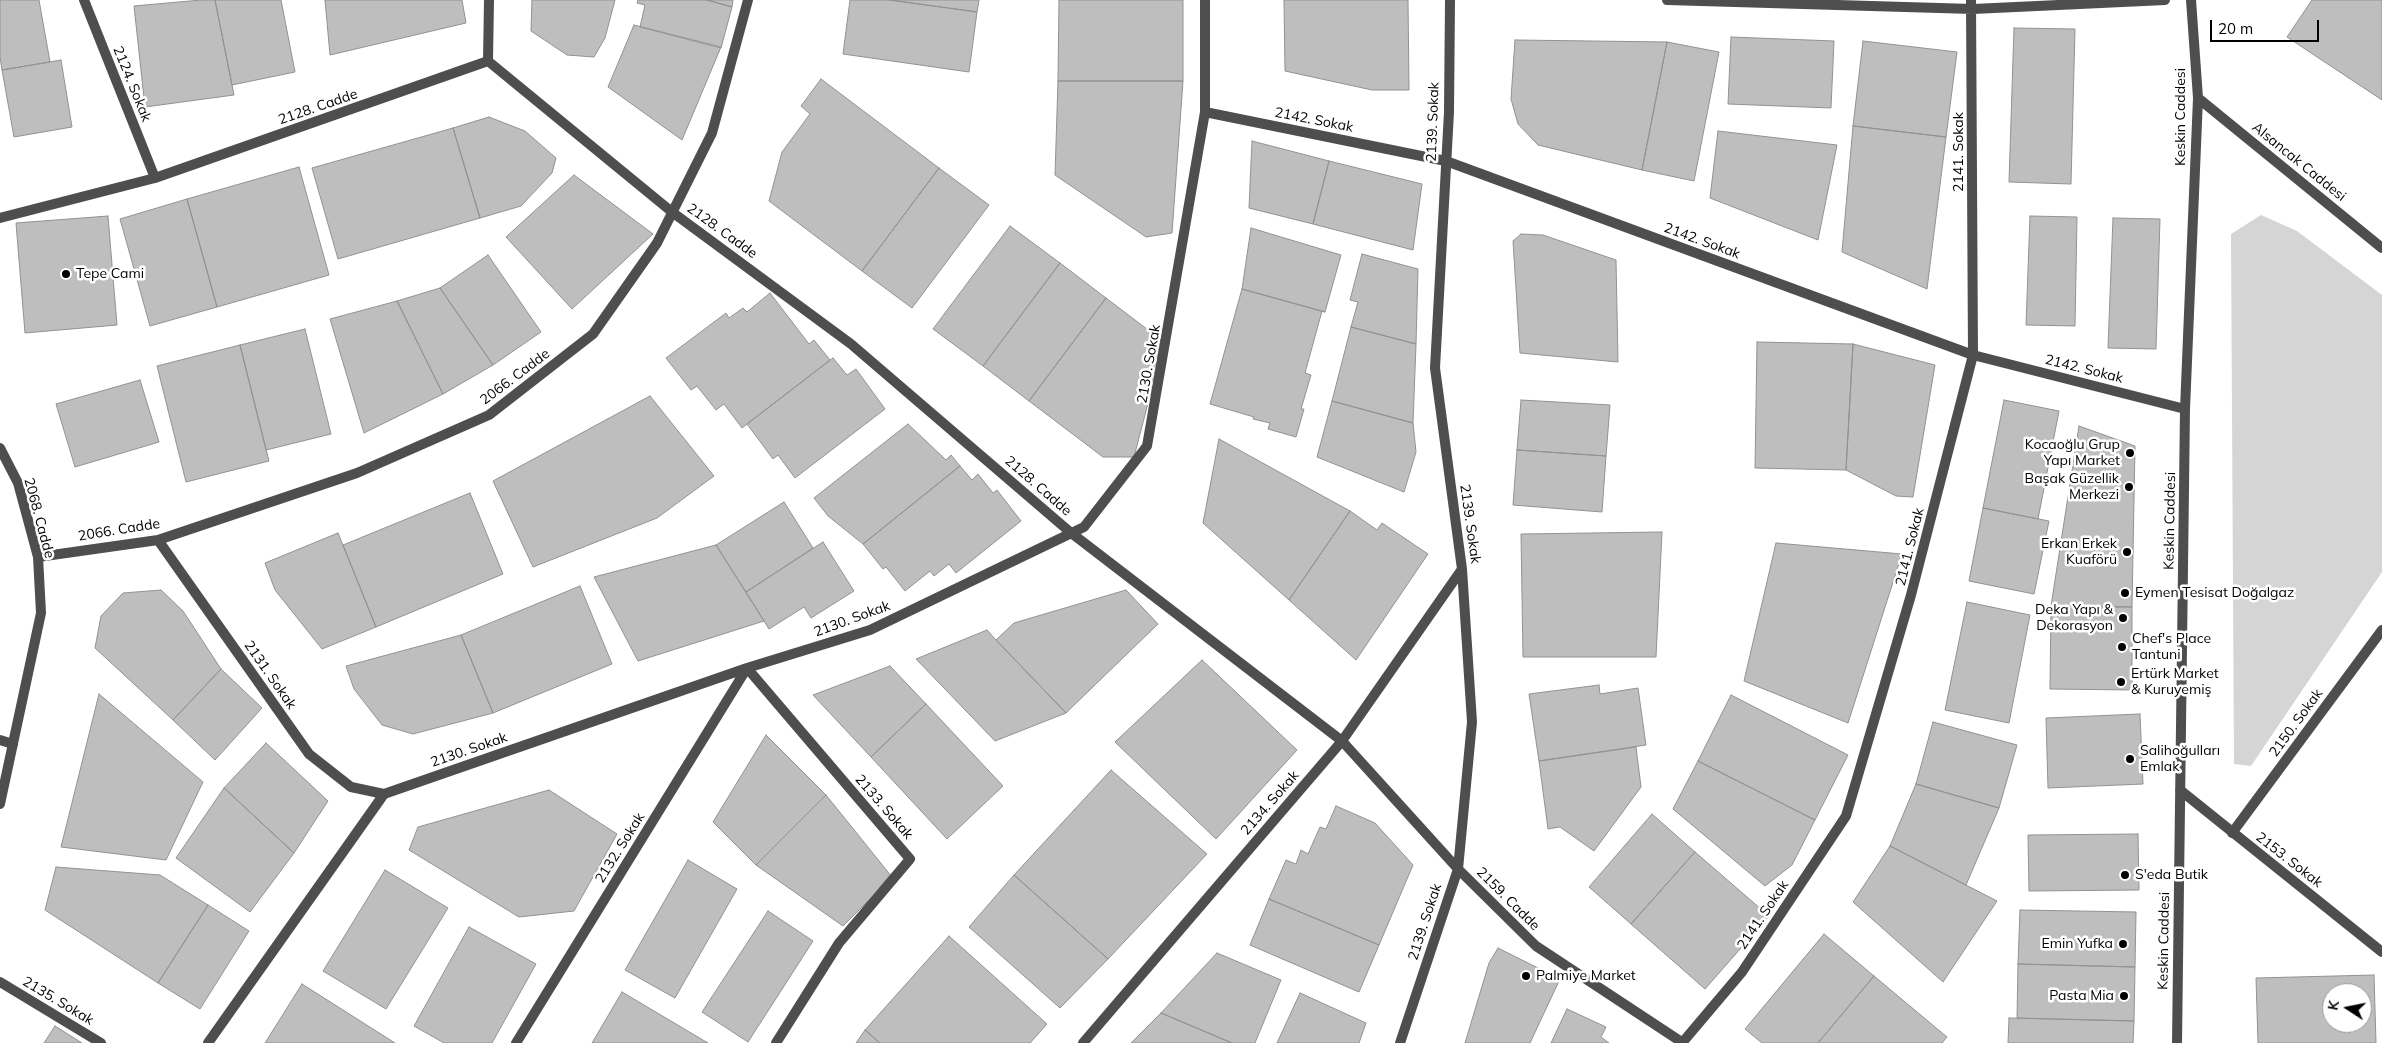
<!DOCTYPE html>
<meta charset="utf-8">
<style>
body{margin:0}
#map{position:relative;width:2382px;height:1043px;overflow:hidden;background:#fff;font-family:Mulish,sans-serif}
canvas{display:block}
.north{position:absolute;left:2322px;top:983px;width:50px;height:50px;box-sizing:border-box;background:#fff;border:1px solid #999;border-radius:50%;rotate:281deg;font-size:14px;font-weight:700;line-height:20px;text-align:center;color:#000}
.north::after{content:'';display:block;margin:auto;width:18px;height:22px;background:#000;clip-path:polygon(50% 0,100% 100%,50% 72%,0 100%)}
.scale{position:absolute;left:2210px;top:20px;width:109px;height:22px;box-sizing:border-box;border:2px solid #000;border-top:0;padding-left:6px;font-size:15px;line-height:18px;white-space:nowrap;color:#000;-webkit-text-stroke:4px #fff;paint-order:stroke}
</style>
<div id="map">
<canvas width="2382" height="1043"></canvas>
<div class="north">K</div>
<div class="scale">20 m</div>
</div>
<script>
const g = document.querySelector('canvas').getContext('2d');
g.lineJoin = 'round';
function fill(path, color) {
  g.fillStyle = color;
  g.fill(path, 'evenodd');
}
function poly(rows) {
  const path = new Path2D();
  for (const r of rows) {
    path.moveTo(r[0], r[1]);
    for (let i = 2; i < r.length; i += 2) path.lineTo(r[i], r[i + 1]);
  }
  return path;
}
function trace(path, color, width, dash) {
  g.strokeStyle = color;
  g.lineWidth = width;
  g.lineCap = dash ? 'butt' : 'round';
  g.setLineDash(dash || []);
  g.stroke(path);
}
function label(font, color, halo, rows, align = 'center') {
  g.font = font + ' Mulish,sans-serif';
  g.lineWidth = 5;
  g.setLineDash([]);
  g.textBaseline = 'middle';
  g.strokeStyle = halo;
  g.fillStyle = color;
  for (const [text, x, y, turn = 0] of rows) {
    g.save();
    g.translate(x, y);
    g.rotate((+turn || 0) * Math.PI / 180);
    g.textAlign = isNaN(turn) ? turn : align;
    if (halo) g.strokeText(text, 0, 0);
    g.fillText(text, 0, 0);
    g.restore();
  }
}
fill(poly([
 [2261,215,2297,231,2382,295,2382,572,2251,766,2234,764,2231,234]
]), '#d5d5d5');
const building = poly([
 [0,0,39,0,50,62,2,70,0,57,0,0],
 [201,0,215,0,234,95,145,107,134,6,201,0],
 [215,0,281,0,295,72,232,85,215,0],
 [325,0,462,0,466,23,330,55,325,0],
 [532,0,615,0,605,38,594,57,567,55,531,31,532,0],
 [638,0,707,0,732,7,721,48,640,27,645,5,637,3,638,0],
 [707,0,733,0,732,7,707,0],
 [850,0,890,0,977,12,969,72,843,54,850,0],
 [890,0,979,0,977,12,890,0],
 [1059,0,1183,0,1183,81,1058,81,1059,0],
 [1284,0,1408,0,1409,90,1372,90,1285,71,1284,0],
 [2312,0,2382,0,2382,100,2287,37,2312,0],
 [634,25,721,47,682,140,608,87,634,25],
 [2014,28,2075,29,2071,184,2009,182,2014,28],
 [1731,37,1834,41,1831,108,1728,104,1731,37],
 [1515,40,1667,42,1642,170,1538,145,1518,124,1511,99,1515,40],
 [1863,41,1957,52,1946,137,1853,126,1863,41],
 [1667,42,1719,52,1694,181,1642,170,1667,42],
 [61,60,72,127,14,137,2,70,61,60],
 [821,79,939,168,862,271,769,201,782,152,810,114,801,106,821,79],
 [1058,81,1183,81,1172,233,1146,237,1055,175,1058,81],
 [489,117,525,131,556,158,552,173,521,206,480,218,453,128,489,117],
 [1853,126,1946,137,1927,289,1842,252,1853,126],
 [453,128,480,218,338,259,312,168,453,128],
 [1718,131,1837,145,1818,240,1710,198,1718,131],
 [1252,141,1329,161,1313,224,1249,208,1252,141],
 [1329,161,1422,184,1413,250,1313,224,1329,161],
 [299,167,329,275,217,307,187,199,299,167],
 [939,168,989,205,912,308,862,271,939,168],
 [574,175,653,234,572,309,506,237,574,175],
 [187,199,217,307,150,326,120,219,187,199],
 [108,216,117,325,25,333,16,223,108,216],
 [2030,216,2077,217,2075,326,2026,325,2030,216],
 [2113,218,2160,219,2156,349,2108,348,2113,218],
 [1010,226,1060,263,983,366,933,329,1010,226],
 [1251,228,1341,255,1325,312,1242,289,1251,228],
 [1521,234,1543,235,1616,260,1618,362,1520,353,1513,241,1521,234],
 [1362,254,1418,269,1416,344,1351,327,1358,302,1350,300,1362,254],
 [488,255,541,332,493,365,440,288,488,255],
 [1060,263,1106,298,1029,401,983,366,1060,263],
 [440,288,493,365,443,394,397,301,440,288],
 [1242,289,1325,312,1322,311,1305,373,1311,375,1301,409,1304,409,1296,437,1268,429,1270,423,1253,419,1254,417,1210,404,1242,289],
 [770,293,809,344,814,340,830,360,742,428,724,404,716,410,697,386,691,390,666,358,726,313,729,318,743,308,747,312,770,293],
 [1106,298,1164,342,1134,457,1103,457,1029,401,1106,298],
 [397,301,443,394,364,433,330,319,397,301],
 [1351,327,1416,344,1413,423,1332,401,1351,327],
 [305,329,331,434,266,450,240,345,305,329],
 [1757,342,1853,344,1846,470,1755,468,1757,342],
 [1853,344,1935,365,1913,497,1896,496,1846,470,1853,344],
 [240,345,269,461,186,482,157,366,240,345],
 [833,358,847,375,856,369,885,409,795,478,778,455,773,459,747,424,833,358],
 [140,380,159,442,75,467,56,404,140,380],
 [650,396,714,476,657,518,533,567,493,481,650,396],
 [1521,400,1610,405,1606,456,1517,450,1521,400],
 [2004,400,2059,411,2038,519,1983,508,2004,400],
 [1332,401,1413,423,1416,452,1404,492,1317,457,1332,401],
 [908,424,946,460,951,455,960,466,863,544,828,516,814,498,908,424],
 [2079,426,2135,446,2132,607,2051,606,2079,426],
 [1219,439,1350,511,1289,600,1203,523,1219,439],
 [1517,450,1606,456,1602,512,1513,505,1517,450],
 [960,466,972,480,978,474,993,493,997,490,1021,521,956,573,949,564,934,576,930,571,905,591,886,567,883,569,863,544,960,466],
 [470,493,503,574,376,627,343,545,470,493],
 [784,502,813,548,746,592,716,545,784,502],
 [1983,508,2049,521,2034,594,1969,581,1983,508],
 [1350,511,1377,530,1382,523,1428,554,1356,660,1289,600,1350,511],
 [1662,532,1656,657,1523,657,1521,534,1662,532],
 [338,533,376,627,322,649,275,590,265,563,338,533],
 [823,542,854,591,811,618,804,607,769,629,746,592,823,542],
 [1776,543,1902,554,1848,723,1744,681,1776,543],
 [716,545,764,621,638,661,594,577,716,545],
 [580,586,612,664,493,713,461,635,580,586],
 [161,590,183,611,221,669,173,720,95,648,101,616,123,593,161,590],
 [1126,590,1158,624,1066,713,996,640,1014,623,1126,590],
 [1967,602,2030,615,2009,723,1945,710,1967,602],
 [2051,606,2132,607,2132,690,2050,689,2051,606],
 [987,630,996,640,1066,713,995,741,916,659,987,630],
 [461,635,493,713,413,734,382,725,354,689,346,666,461,635],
 [1202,660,1297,750,1216,839,1115,742,1202,660],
 [890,666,926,704,871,757,813,695,890,666],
 [221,669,262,708,215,760,173,720,221,669],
 [1599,685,1600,694,1638,688,1646,745,1539,761,1529,694,1599,685],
 [99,694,203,782,166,860,61,847,99,694],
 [1731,695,1848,755,1815,820,1698,761,1731,695],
 [926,704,1003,786,947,839,871,757,926,704],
 [2140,714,2143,784,2048,788,2046,718,2140,714],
 [1933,722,2017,745,1999,808,1916,784,1933,722],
 [766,735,826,795,756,865,713,822,766,735],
 [266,743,328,801,294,853,224,788,266,743],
 [1636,747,1641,787,1594,851,1560,827,1548,829,1539,761,1636,747],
 [1698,761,1815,820,1792,865,1765,886,1673,809,1698,761],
 [1111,770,1207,854,1108,959,1014,875,1111,770],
 [1916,784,1999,808,1966,885,1890,846,1916,784],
 [224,788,294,853,250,912,176,858,224,788],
 [549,790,617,834,574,911,519,917,409,850,418,827,549,790],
 [826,795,892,877,843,926,756,865,826,795],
 [1336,806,1375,823,1413,865,1379,945,1269,899,1286,860,1296,864,1301,850,1308,854,1320,827,1326,829,1336,806],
 [1652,814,1695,852,1631,924,1589,887,1652,814],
 [2138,834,2139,890,2029,891,2028,835,2138,834],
 [1890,846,1997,901,1943,982,1853,902,1890,846],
 [1695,852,1769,916,1705,989,1631,924,1695,852],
 [688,860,737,889,675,998,625,970,688,860],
 [56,867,160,875,208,905,158,983,45,910,56,867],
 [385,870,448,908,386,1009,323,971,385,870],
 [1014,875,1108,959,1060,1008,969,927,1014,875],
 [1269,899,1379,945,1359,992,1250,945,1269,899],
 [208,905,249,931,200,1009,158,983,208,905],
 [2020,910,2136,912,2135,967,2018,964,2020,910],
 [768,911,813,941,748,1042,702,1012,768,911],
 [469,927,536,964,492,1043,444,1043,414,1026,469,927],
 [1824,934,1874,976,1818,1043,1762,1043,1745,1029,1824,934],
 [949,936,1047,1024,1030,1043,880,1043,865,1030,949,936],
 [1498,948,1560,979,1530,1043,1465,1043,1489,963,1498,948],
 [1217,953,1281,980,1255,1043,1232,1043,1161,1013,1217,953],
 [2018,964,2135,967,2134,1021,2017,1018,2018,964],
 [2374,975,2376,1043,2258,1043,2256,978,2374,975],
 [2332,993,2362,993,2362,1023,2332,1023,2332,993],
 [1874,976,1947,1037,1942,1043,1818,1043,1874,976],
 [302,984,395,1043,265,1043,302,984],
 [622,992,708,1043,592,1043,622,992],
 [1300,993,1366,1023,1359,1043,1277,1043,1300,993],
 [1567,1009,1606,1027,1601,1037,1609,1043,1551,1043,1567,1009],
 [1161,1013,1232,1043,1131,1043,1161,1013],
 [2009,1018,2134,1021,2133,1043,2008,1043,2009,1018],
 [55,1026,82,1043,44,1043,55,1026],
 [865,1030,880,1043,856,1043,865,1030]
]);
fill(building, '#bebebe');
trace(building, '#929292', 1);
trace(poly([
 [84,0,155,178],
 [1667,0,1973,9,2165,0],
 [488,61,672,212,851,344,1070,532,1342,741,1458,869,1536,946,1683,1043],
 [488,61,489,0],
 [2198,98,2382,248],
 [1205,112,1446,161,1973,355,2185,409],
 [0,218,155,178,488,61],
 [158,540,309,754,351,787,384,794],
 [38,557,158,540,357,473,489,415,593,334,657,243,712,133,748,0],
 [0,740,13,744],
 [2180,790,2382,952],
 [2232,833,2382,630],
 [0,982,101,1043],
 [208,1043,384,794,747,668,870,630,1084,527,1147,446,1205,112,1205,0],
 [516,1043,747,668,910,859,839,943,776,1043],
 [1083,1043,1342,741,1462,569],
 [1400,1043,1458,869,1472,722,1462,569,1435,368,1449,112,1450,0],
 [1682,1043,1742,972,1846,816,1911,595,1973,355,1971,0],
 [2177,1043,2185,409,2198,98,2191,0]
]), '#4e4e4e', 10);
trace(poly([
 [0,448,18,483,38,557,41,613,0,804]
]), '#4e4e4e', 10);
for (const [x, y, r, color] of [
 [66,274,5,"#000"],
 [2130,453,5,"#000"],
 [2129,487,5,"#000"],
 [2127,552,5,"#000"],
 [2125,593,5,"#000"],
 [2123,618,5,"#000"],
 [2122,647,5,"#000"],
 [2121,682,5,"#000"],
 [2130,759,5,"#000"],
 [2125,875,5,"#000"],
 [2123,944,5,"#000"],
 [1526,976,5,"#000"],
 [2124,996,5,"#000"]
]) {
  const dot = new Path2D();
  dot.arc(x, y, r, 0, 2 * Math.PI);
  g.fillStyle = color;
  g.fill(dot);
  trace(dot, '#fff', 2);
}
label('14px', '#000', '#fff', [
 ["2124. Sokak",132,84,68],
 ["2128. Cadde",318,107,-19],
 ["Keskin Caddesi",2181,117,-90],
 ["2142. Sokak",1314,120,11],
 ["2139. Sokak",1433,122,-88],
 ["2141. Sokak",1959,152,-90],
 ["Alsancak Caddesi",2299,162,39],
 ["2128. Cadde",722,231,36],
 ["2142. Sokak",1702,241,20],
 ["2130. Sokak",1149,364,-80],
 ["2142. Sokak",2084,369,14],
 ["2066. Cadde",515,377,-37],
 ["2128. Cadde",1038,486,41],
 ["2068. Cadde",39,518,75],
 ["Keskin Caddesi",2170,521,-89],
 ["2139. Sokak",1470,524,82],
 ["2066. Cadde",119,530,-9],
 ["2141. Sokak",1910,547,-76],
 ["2130. Sokak",852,619,-20],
 ["2131. Sokak",270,675,55],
 ["2150. Sokak",2296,723,-54],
 ["2130. Sokak",469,750,-19],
 ["2134. Sokak",1270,803,-49],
 ["2133. Sokak",884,807,49],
 ["2132. Sokak",620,848,-58],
 ["2153. Sokak",2289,860,38],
 ["2159. Cadde",1508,899,45],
 ["2141. Sokak",1763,915,-56],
 ["2139. Sokak",1425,922,-72],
 ["Keskin Caddesi",2164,941,-89],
 ["2135. Sokak",58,1001,31]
]);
label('14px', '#000', '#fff', [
 ["Tepe Cami",76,274],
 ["Kocaoğlu Grup",2120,445,"right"],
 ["Yapı Market",2120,461,"right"],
 ["Başak Güzellik",2119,479,"right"],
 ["Merkezi",2119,495,"right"],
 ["Erkan Erkek",2117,544,"right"],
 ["Kuaförü",2117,560,"right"],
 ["Eymen Tesisat Doğalgaz",2135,593],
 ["Deka Yapı &",2113,610,"right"],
 ["Dekorasyon",2113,626,"right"],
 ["Chef's Place",2132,639],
 ["Tantuni",2132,655],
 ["Ertürk Market",2131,674],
 ["& Kuruyemiş",2131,690],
 ["Salihoğulları",2140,751],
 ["Emlak",2140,767],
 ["S'eda Butik",2135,875],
 ["Emin Yufka",2113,944,"right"],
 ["Palmiye Market",1536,976],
 ["Pasta Mia",2114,996,"right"]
], 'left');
</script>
